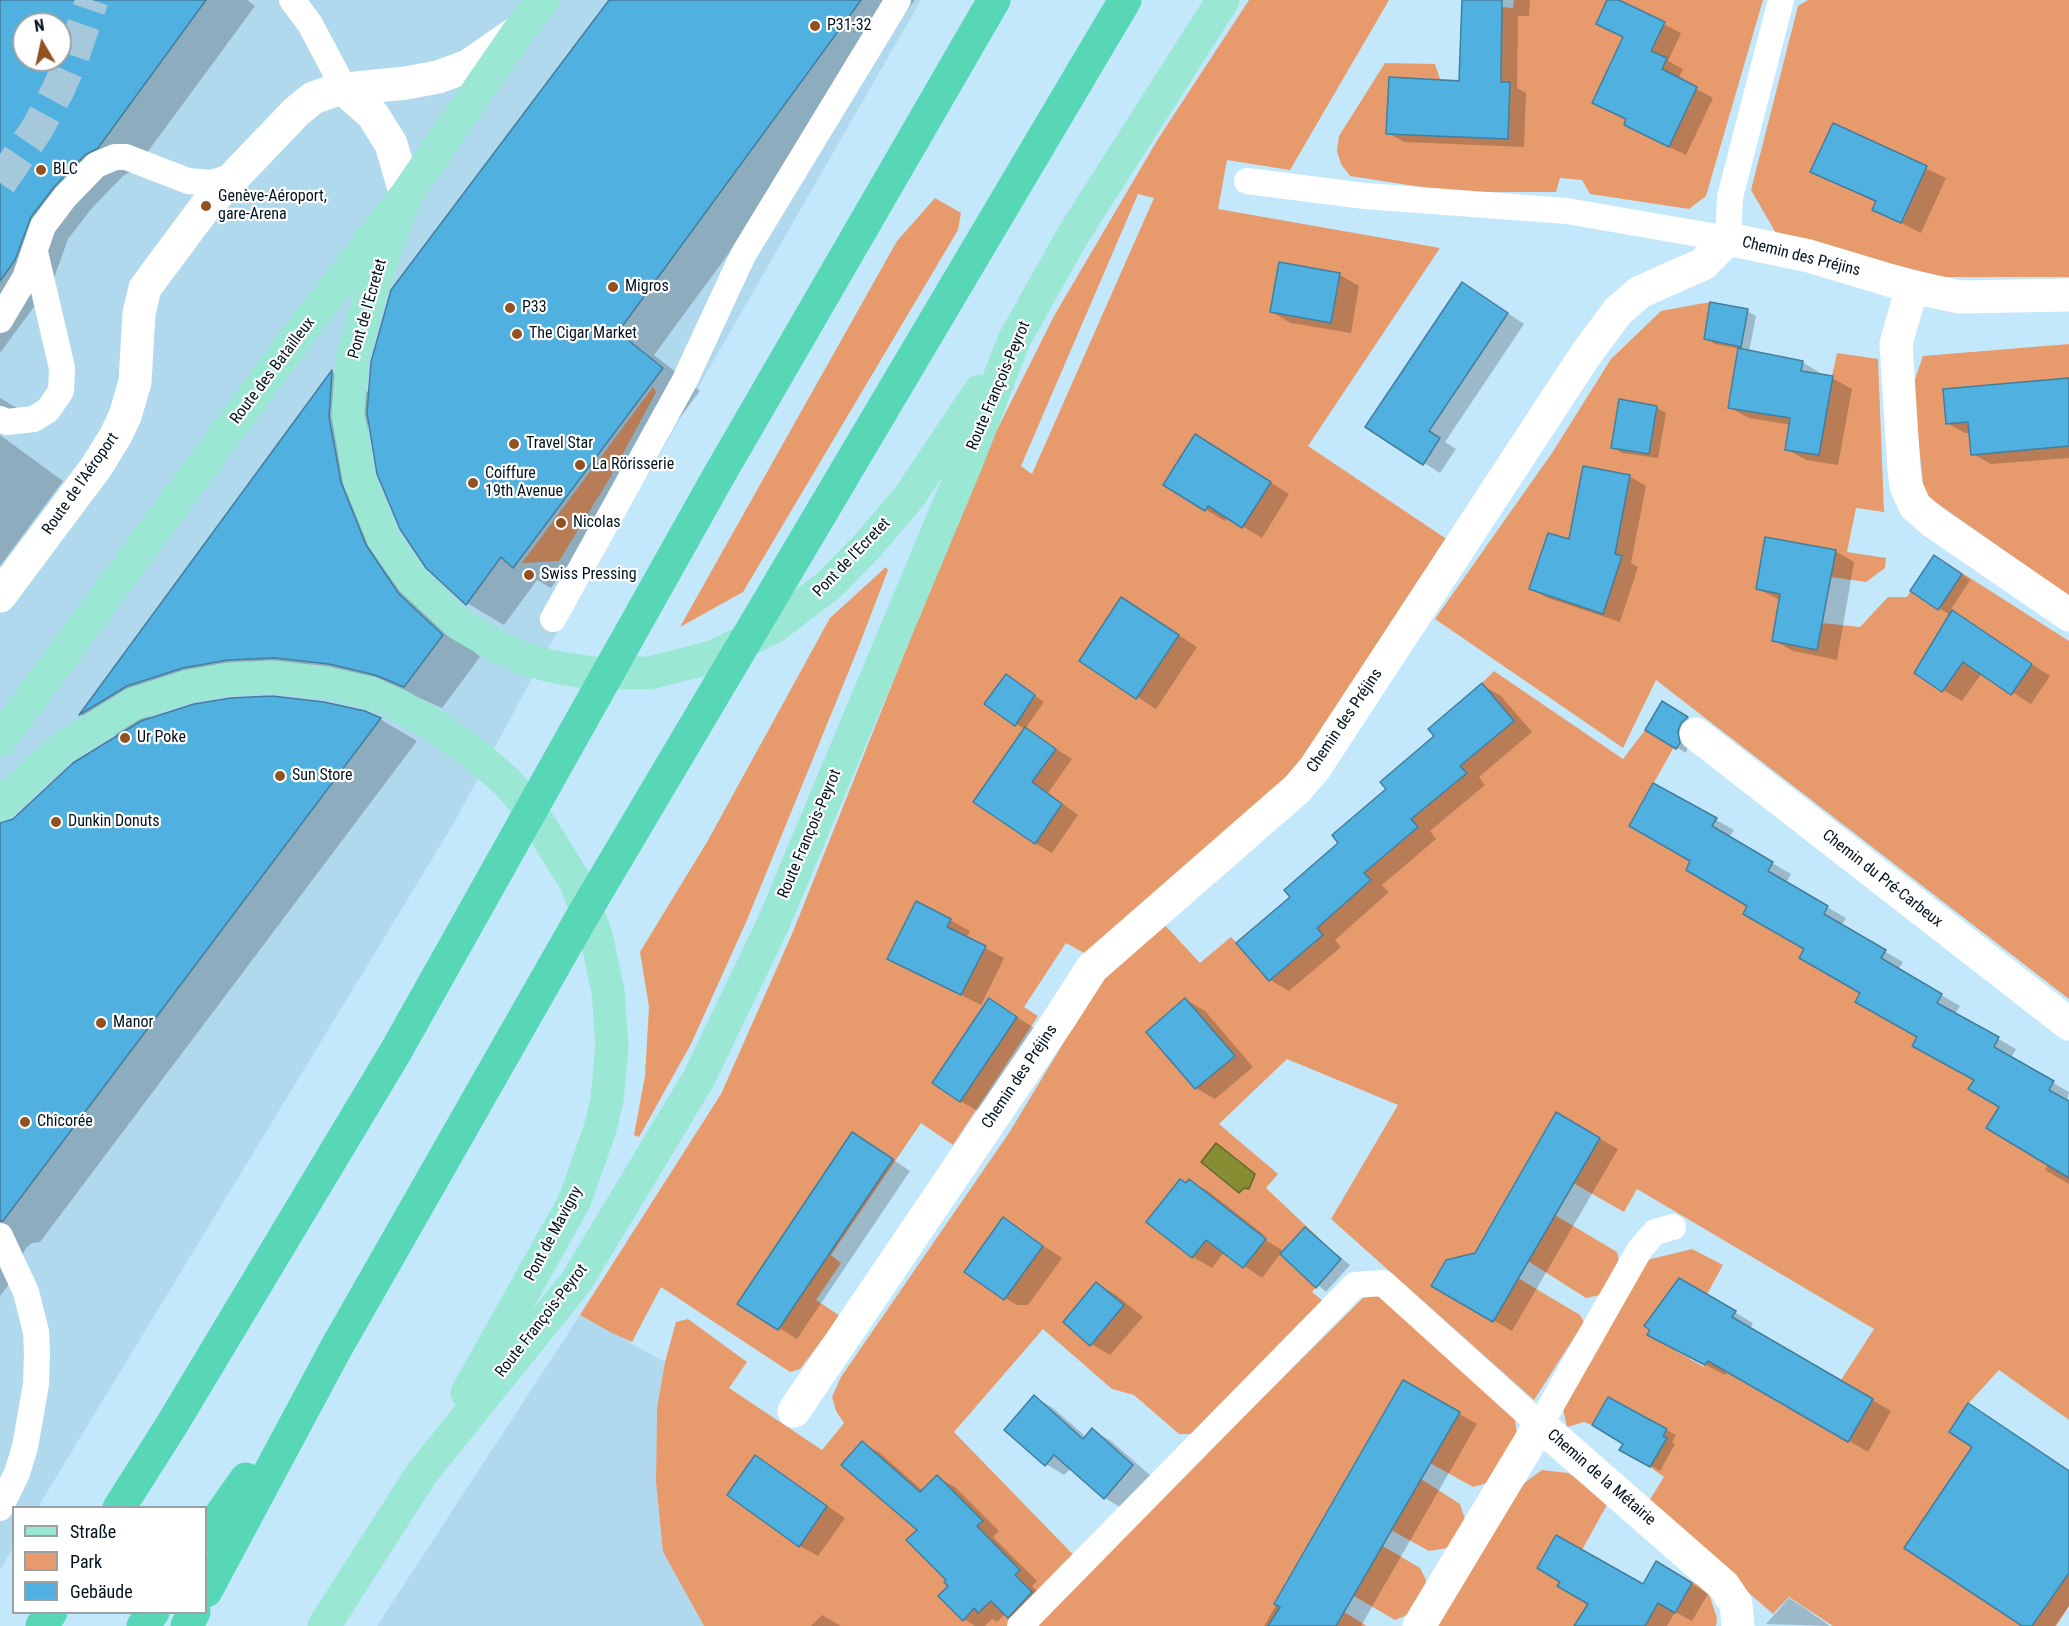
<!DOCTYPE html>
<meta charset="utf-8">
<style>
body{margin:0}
#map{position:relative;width:2069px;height:1626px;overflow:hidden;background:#c3e8fc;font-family:"Roboto Condensed",sans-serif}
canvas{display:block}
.legend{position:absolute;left:12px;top:1506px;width:195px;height:108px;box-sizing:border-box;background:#fff;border:2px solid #99a1a5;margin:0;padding:8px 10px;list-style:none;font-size:18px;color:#00131f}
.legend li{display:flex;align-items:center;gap:12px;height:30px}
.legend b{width:30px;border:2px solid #99a1a5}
.north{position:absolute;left:12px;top:12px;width:60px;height:60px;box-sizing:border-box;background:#fff;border:2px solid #99a1a5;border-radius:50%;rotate:351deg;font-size:16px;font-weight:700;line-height:24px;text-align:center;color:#00131f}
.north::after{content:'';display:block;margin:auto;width:21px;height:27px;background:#935020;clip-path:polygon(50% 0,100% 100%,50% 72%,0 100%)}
</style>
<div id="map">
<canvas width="2069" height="1626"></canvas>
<ul class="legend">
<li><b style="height:8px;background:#9ae7d3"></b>Straße</li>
<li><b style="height:16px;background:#e79b6c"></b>Park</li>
<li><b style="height:16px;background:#50b1e0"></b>Gebäude</li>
</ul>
<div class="north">N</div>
</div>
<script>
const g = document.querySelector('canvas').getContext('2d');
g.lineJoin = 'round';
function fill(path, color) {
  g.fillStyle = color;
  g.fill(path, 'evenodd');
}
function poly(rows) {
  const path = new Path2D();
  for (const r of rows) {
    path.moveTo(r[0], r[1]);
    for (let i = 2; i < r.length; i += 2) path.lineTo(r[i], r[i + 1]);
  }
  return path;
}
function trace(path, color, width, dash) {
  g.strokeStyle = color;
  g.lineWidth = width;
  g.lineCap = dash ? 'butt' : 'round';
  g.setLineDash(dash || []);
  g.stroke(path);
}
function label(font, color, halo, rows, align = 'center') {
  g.font = font + ' "Roboto Condensed",sans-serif';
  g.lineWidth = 4.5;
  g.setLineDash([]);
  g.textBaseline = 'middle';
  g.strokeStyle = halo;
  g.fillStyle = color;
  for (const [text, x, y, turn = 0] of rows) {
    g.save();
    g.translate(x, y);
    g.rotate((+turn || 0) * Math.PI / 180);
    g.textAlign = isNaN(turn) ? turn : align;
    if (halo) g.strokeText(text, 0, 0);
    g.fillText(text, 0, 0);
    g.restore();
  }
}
fill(poly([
 [0,0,921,0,550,645,454,823,38,1507,14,1508,13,1547,0,1570],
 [24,24,60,24,60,60,24,60],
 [580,1315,665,1362,657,1408,656,1482,663,1552,704,1626,377,1626]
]), '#b1d9ee');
fill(poly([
 [1249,0,1389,0,1290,170,1227,160,1218,209,1440,248,1308,446,1448,540,1291,774,1086,954,1066,943,1024,1007,1038,1016,953,1145,921,1123,831,1255,841,1263,816,1300,840,1316,800,1369,790,1372,661,1287,632,1342,612,1333,580,1315,721,1094,792,934,982,460,1054,316,1158,139],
 [1138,194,1154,198,1032,474,1021,466],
 [1514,0,1763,0,1706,196,1689,209,1590,194,1582,180,1560,178,1556,192,1454,192,1350,176,1341,164,1337,151,1339,136,1385,63,1435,64,1440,79,1501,82,1502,7,1513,8],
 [1808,0,2069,0,2069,277,1944,277,1777,235,1751,190,1798,6],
 [935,198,961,213,958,230,743,592,680,627,897,241],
 [1710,302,1748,309,1737,359,1832,376,1837,353,1878,359,1884,512,1856,508,1847,552,1886,558,1885,568,1866,582,1831,577,1822,623,1860,627,1888,597,1907,597,1934,555,2069,641,2069,999,1656,680,1623,748,1435,619,1552,453,1611,359,1661,311],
 [2069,344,2069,596,1924,494,1913,385,1923,356],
 [653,387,656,392,611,476,559,561,522,563],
 [886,567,888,570,857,651,747,920,691,1044,639,1137,634,1135,645,1076,649,1007,640,952,707,842,830,618],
 [1494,671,1623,759,1645,730,1674,747,1629,827,1690,861,1686,870,1747,906,1743,914,1804,949,1799,958,1860,993,1856,1002,1917,1037,1913,1046,1974,1080,1969,1090,2029,1125,2049,1090,2069,1101,2069,1420,1999,1370,1967,1405,2069,1472,2069,1606,2056,1626,1833,1626,1789,1597,1773,1614,1647,1504,1664,1477,1650,1467,1667,1438,1636,1421,1639,1413,1608,1397,1592,1425,1584,1422,1567,1427,1563,1409,1643,1261,1692,1249,1723,1265,1676,1351,1704,1367,1707,1361,1786,1407,1811,1363,1841,1380,1874,1329,1637,1189,1624,1212,1573,1183,1555,1215,1617,1252,1619,1262,1600,1295,1586,1298,1528,1261,1518,1278,1580,1315,1584,1322,1534,1400,1331,1219,1398,1105,1287,1059,1219,1124,1278,1174,1266,1188,1341,1259,1312,1292,1324,1302,1194,1434,1179,1434,1134,1395,1112,1389,1043,1329,954,1432,1089,1571,1368,1293,1387,1300,1515,1418,1517,1435,1491,1482,1473,1487,1430,1463,1421,1479,1460,1504,1466,1522,1453,1547,1429,1551,1391,1530,1383,1546,1420,1568,1429,1586,1414,1612,1395,1620,1354,1596,1344,1612,1367,1626,704,1626,663,1552,656,1482,657,1408,665,1362,676,1322,688,1319,747,1362,729,1388,822,1450,844,1423,836,1411,832,1397,841,1377,1009,1133,1102,979,1162,922,1200,963,1231,937,1236,942,1290,897,1316,928,1370,879,1364,873,1418,827,1411,819,1466,773,1460,766,1513,721,1482,683],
 [1542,1470,1568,1473,1602,1492,1609,1501,1582,1550,1642,1585,1656,1561,1708,1591,1717,1618,1716,1626,1431,1626,1519,1487]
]), '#e79b6c');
const water = poly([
 [1216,1143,1255,1174,1249,1189,1244,1188,1239,1193,1201,1162,1216,1143]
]);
fill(water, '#878d32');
trace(water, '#5e682c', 1.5);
fill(poly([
 [0,0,247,0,255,6,135,169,123,176,92,208,68,239,53,281,0,353],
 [24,24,60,24,60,60,24,60],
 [612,0,915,0,654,355,700,391,551,588,537,580,504,625,467,603,368,418,367,439,378,505,437,617,480,657,442,708,415,696,314,679,165,707,143,721,380,719,417,741,40,1242,32,1243,26,1248,22,1256,24,1265,0,1296,0,826,13,820,119,737,81,715,333,372,370,393],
 [1463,0,1530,0,1529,16,1518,16,1517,88,1526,93,1524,147,1404,142,1388,133,1460,82],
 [1609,0,1616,0,1681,33,1668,61,1683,69,1678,79,1713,98,1686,155,1642,134,1627,120,1594,103,1624,38],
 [1833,125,1946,178,1921,233,1874,209,1877,203,1812,171],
 [1280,264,1340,275,1359,286,1351,333,1291,323,1272,312],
 [1479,294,1524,324,1445,442,1456,449,1440,473,1367,426],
 [1747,311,1756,316,1749,352,1802,362,1822,374,1821,376,1832,378,1852,389,1838,465,1806,460,1786,449,1791,425,1749,418,1729,407,1740,349,1715,344,1705,338],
 [2069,380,2069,458,1991,464,1973,454,1971,433,1965,433,1947,423],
 [0,398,17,408,0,432],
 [1657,408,1666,413,1658,458,1622,453,1613,447],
 [0,435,63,481,0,566],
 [1214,447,1289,494,1262,538,1227,517,1225,521,1165,485],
 [1629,476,1646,486,1631,563,1638,567,1620,622,1548,598,1531,589],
 [1835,551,1854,562,1837,660,1793,651,1773,640,1780,600,1758,589],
 [1944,562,1970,580,1950,611,2050,676,2031,704,1982,673,1962,701,1943,690,1950,615,1939,608],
 [1141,610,1197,647,1156,709,1081,661],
 [1015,682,1044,702,1025,729,1072,759,1048,793,1078,815,1052,853,1035,843,1025,729,1016,724],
 [1482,685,1501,696,1532,732,1479,777,1485,785,1430,831,1436,839,1382,885,1389,892,1335,940,1341,947,1289,991,1270,980,1292,897],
 [1662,703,1696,723,1686,753,1647,730],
 [1654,785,1734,830,1729,838,1791,874,1786,883,1846,918,1841,926,1903,962,1898,970,1960,1006,1955,1014,2016,1049,2011,1058,2069,1092,2067,1101,2069,1103,2069,1184,2045,1170,2049,1164,1976,1080,1692,861],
 [950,920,970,931,966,938,1004,958,981,1005,889,959],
 [1186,1000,1205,1011,1253,1067,1215,1099,1196,1088],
 [1008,1012,1036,1029,980,1112,960,1101],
 [1557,1114,1618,1149,1512,1331,1433,1285,1476,1254],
 [871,1145,910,1171,797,1339,739,1303],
 [1189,1181,1208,1191,1268,1238,1260,1234,1259,1236,1285,1252,1306,1229,1350,1265,1326,1292,1281,1253,1262,1278,1224,1252,1212,1268,1193,1257,1187,1184],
 [1003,1219,1062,1258,1028,1305,1017,1305,997,1293],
 [1680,1280,1753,1323,1750,1329,1891,1411,1868,1452,1728,1371,1725,1375,1668,1345],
 [1096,1283,1116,1295,1143,1317,1110,1355,1091,1344],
 [1404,1382,1477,1424,1361,1626,1264,1626],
 [1034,1397,1053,1408,1086,1437,1092,1430,1111,1441,1151,1476,1123,1509,1105,1498,1071,1468,1064,1475,1046,1464],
 [1609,1399,1676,1435,1672,1442,1675,1444,1660,1471,1621,1449,1625,1444],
 [862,1443,880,1453,923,1491,937,1477,955,1487,999,1531,993,1537,1037,1581,1032,1586,1049,1603,1025,1626,1006,1613,997,1622,992,1619,985,1626,975,1626,964,1619,948,1580,919,1530],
 [756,1457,845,1518,818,1556,800,1546],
 [2069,1471,2069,1606,2055,1626,2025,1626],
 [1673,1572,1708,1594,1692,1621,1675,1612,1667,1626,1589,1626,1590,1604,1562,1581,1644,1586],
 [1789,1598,1803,1607,1830,1626,1766,1624],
 [822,1615,841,1626,811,1626]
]), '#0003');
const building = poly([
 [0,0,206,0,98,148,85,155,54,187,31,217,15,260,0,281,0,0],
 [24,24,60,24,60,60,24,60,24,24],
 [609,0,861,0,618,332,663,368,513,568,501,557,466,605,426,568,400,529,377,474,367,413,371,362,391,290,609,0],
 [1462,0,1502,0,1501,82,1510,82,1508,139,1386,134,1389,77,1459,81,1462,0],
 [1607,0,1619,0,1665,22,1651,51,1667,58,1662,69,1697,87,1669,147,1624,125,1626,119,1592,103,1623,37,1596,24,1607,0],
 [1833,123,1927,166,1901,223,1872,210,1876,201,1810,172,1833,123],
 [1279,262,1340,273,1331,323,1270,312,1279,262],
 [1462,282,1508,313,1429,431,1440,438,1423,465,1365,427,1462,282],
 [1710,302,1748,309,1741,347,1704,339,1710,302],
 [1738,348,1803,361,1801,371,1833,376,1819,455,1785,450,1790,418,1728,408,1738,348],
 [332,370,329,417,341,482,366,545,399,594,443,635,404,687,375,675,329,664,275,658,228,660,183,668,127,686,79,715,332,370],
 [2069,378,2069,446,1971,455,1968,422,1946,424,1943,389,2069,378],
 [1619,399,1657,406,1649,454,1611,448,1619,399],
 [1195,434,1271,482,1242,528,1208,506,1205,511,1163,485,1195,434],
 [1583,466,1630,475,1615,554,1622,556,1603,614,1529,589,1548,533,1569,539,1583,466],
 [1765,537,1836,550,1817,650,1772,641,1780,594,1756,589,1765,537],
 [1934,555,1962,574,1938,610,1910,591,1934,555],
 [1121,597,1179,635,1136,699,1079,661,1121,597],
 [1952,610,2032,664,2011,695,1963,662,1942,692,1914,673,1952,610],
 [1006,674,1035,695,1015,726,984,704,1006,674],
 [1482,683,1514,721,1460,766,1467,773,1411,819,1418,827,1364,873,1371,880,1317,928,1323,935,1269,981,1236,943,1290,897,1284,890,1338,843,1332,835,1386,789,1380,782,1434,736,1428,729,1482,683],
 [272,696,324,702,365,711,381,718,3,1221,0,1221,0,823,13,819,73,763,141,721,194,704,231,698,272,696],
 [1662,701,1688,717,1681,723,1678,731,1680,743,1676,749,1645,730,1662,701],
 [1025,727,1056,749,1032,782,1062,804,1035,844,973,802,1025,727],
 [1653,783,1717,818,1712,826,1773,862,1768,871,1828,906,1824,914,1886,950,1881,958,1942,994,1937,1003,1999,1037,1994,1047,2054,1081,2049,1090,2069,1101,2069,1178,1986,1128,1999,1107,1968,1089,1974,1080,1912,1046,1917,1037,1855,1002,1860,993,1799,958,1804,949,1743,914,1747,906,1686,870,1690,861,1629,826,1653,783],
 [916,901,951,919,947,927,986,946,961,995,887,959,916,901],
 [989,998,1017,1017,960,1102,932,1083,989,998],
 [1185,998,1235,1056,1195,1089,1146,1032,1185,998],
 [1556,1112,1600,1138,1493,1322,1431,1286,1446,1260,1475,1253,1556,1112],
 [852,1132,893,1159,778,1330,737,1304,852,1132],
 [1180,1179,1186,1183,1189,1179,1266,1239,1243,1268,1206,1240,1192,1258,1146,1222,1180,1179],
 [1003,1217,1043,1246,1004,1300,964,1272,1003,1217],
 [1305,1227,1341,1259,1316,1288,1280,1254,1305,1227],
 [1679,1278,1736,1311,1732,1317,1873,1399,1848,1442,1708,1361,1705,1365,1647,1335,1650,1330,1644,1326,1679,1278],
 [1096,1282,1124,1305,1090,1346,1063,1322,1096,1282],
 [1403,1380,1460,1412,1336,1626,1268,1626,1280,1607,1274,1604,1403,1380],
 [1034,1395,1083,1439,1092,1428,1133,1465,1104,1499,1054,1455,1045,1466,1004,1430,1034,1395],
 [1608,1397,1667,1429,1663,1436,1667,1438,1650,1467,1619,1450,1623,1444,1592,1425,1608,1397],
 [1968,1403,2069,1471,2069,1573,2032,1626,2022,1626,1904,1548,1972,1447,1949,1432,1968,1403],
 [862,1441,920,1492,937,1475,983,1521,977,1526,1020,1570,1015,1575,1032,1592,1008,1618,991,1601,978,1613,974,1608,963,1621,938,1596,948,1586,944,1582,946,1580,906,1540,917,1530,841,1465,862,1441],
 [755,1455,827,1506,799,1547,727,1495,755,1455],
 [1556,1535,1643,1584,1656,1561,1692,1583,1675,1613,1658,1603,1645,1626,1574,1626,1588,1604,1557,1586,1560,1582,1537,1568,1556,1535]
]);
fill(building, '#50b1e0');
trace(building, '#427e9d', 1.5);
trace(poly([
 [0,183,37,129,58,90,73,56,92,0]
]), '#a6c8db', 33, [33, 16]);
trace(poly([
 [292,0,310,24,345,90],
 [1247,181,1365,196,1567,211,1728,239,1730,197,1781,0],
 [0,320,25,278,43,226,65,197,96,165,115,157,126,157,188,181,211,183,235,176],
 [0,419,7,422,34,419,48,410,61,391,62,368,35,252],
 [553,619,684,382,743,255,898,0],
 [0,1236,26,1292,36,1332,37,1354,36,1384,25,1447,17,1473,0,1508],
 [1020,1626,1355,1285,1383,1283,1540,1425,1640,1249,1655,1232,1673,1227]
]), '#fff', 26);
trace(poly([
 [345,90,373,115,391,144,406,195],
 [1912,287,1896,344,1904,470,1906,486,1915,506,1932,521,2069,615],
 [0,596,97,466,116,435,125,416,135,382,139,313,145,288,206,206,296,112,313,98,336,90,406,83,438,77,468,66,517,32],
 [1696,734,2069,1024],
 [794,1411,1060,1018,1092,968,1297,789,1315,768,1586,354,1618,311,1640,292,1703,264,1728,239,1809,256,1912,287,1960,297,2069,295],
 [1419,1626,1540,1425,1724,1586,1736,1604,1738,1626]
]), '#fff', 33);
trace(poly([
 [406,195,372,287,352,359,348,414,359,479,383,538,412,580,459,624,501,648,523,658,550,666,591,673,650,673,712,657,774,627,829,585,868,545,909,497,980,391],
 [0,740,305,326,406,195,518,32,543,0],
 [0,805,62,748,133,704,189,686,229,679,273,677,327,683,371,693,400,706,435,726,472,752,506,781,529,807,576,883,596,935,608,991,610,1018,612,1046,607,1100,600,1129,575,1200,467,1393],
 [324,1626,422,1473,576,1282,699,1078,773,924,968,459,1014,340,1073,235,1223,0]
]), '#9ae7d3', 33);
trace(poly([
 [119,1508,171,1426,396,1051,718,477,994,0],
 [206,1536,246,1479],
 [206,1591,335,1350,583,915,1125,0],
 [42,1626,51,1612],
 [143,1626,153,1612],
 [187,1626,194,1612]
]), '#57d7b5', 33);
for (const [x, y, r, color] of [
 [815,26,6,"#935020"],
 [41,170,6,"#935020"],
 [206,206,6,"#935020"],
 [613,287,6,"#935020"],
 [510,308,6,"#935020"],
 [517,334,6,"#935020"],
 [514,444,6,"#935020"],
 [580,465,6,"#935020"],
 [473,483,6,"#935020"],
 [561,523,6,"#935020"],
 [529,575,6,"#935020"],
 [125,738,6,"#935020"],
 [280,776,6,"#935020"],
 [56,822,6,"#935020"],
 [101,1023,6,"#935020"],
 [25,1122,6,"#935020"]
]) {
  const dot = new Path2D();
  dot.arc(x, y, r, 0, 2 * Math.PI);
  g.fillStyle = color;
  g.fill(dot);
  trace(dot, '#fff', 2);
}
label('16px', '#00131f', '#fff', [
 ["P31-32",827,26],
 ["BLC",53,170],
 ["Genève-Aéroport,",218,197],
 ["gare-Arena",218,215],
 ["Migros",625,287],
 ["P33",522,308],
 ["The Cigar Market",529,334],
 ["Travel Star",526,444],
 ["La Rörisserie",592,465],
 ["Coiffure",485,474],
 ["19th Avenue",485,492],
 ["Nicolas",573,523],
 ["Swiss Pressing",541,575],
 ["Ur Poke",137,738],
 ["Sun Store",292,776],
 ["Dunkin Donuts",68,822],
 ["Manor",113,1023],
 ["Chîcorée",37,1122]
], 'left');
label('16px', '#00131f', '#fff', [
 ["Chemin des Préjins",1801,257,14],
 ["Pont de l'Ecretet",368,309,-74],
 ["Route des Batailleux",273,371,-53],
 ["Route François-Peyrot",999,386,-67],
 ["Route de l'Aéroport",81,484,-55],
 ["Pont de l'Ecretet",852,558,-46],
 ["Chemin des Préjins",1345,721,-56],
 ["Route François-Peyrot",810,834,-67],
 ["Chemin du Pré-Carbeux",1882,879,38],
 ["Chemin des Préjins",1020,1077,-56],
 ["Pont de Mavigny",554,1234,-62],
 ["Route François-Peyrot",542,1321,-52],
 ["Chemin de la Métairie",1601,1478,41]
]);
</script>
